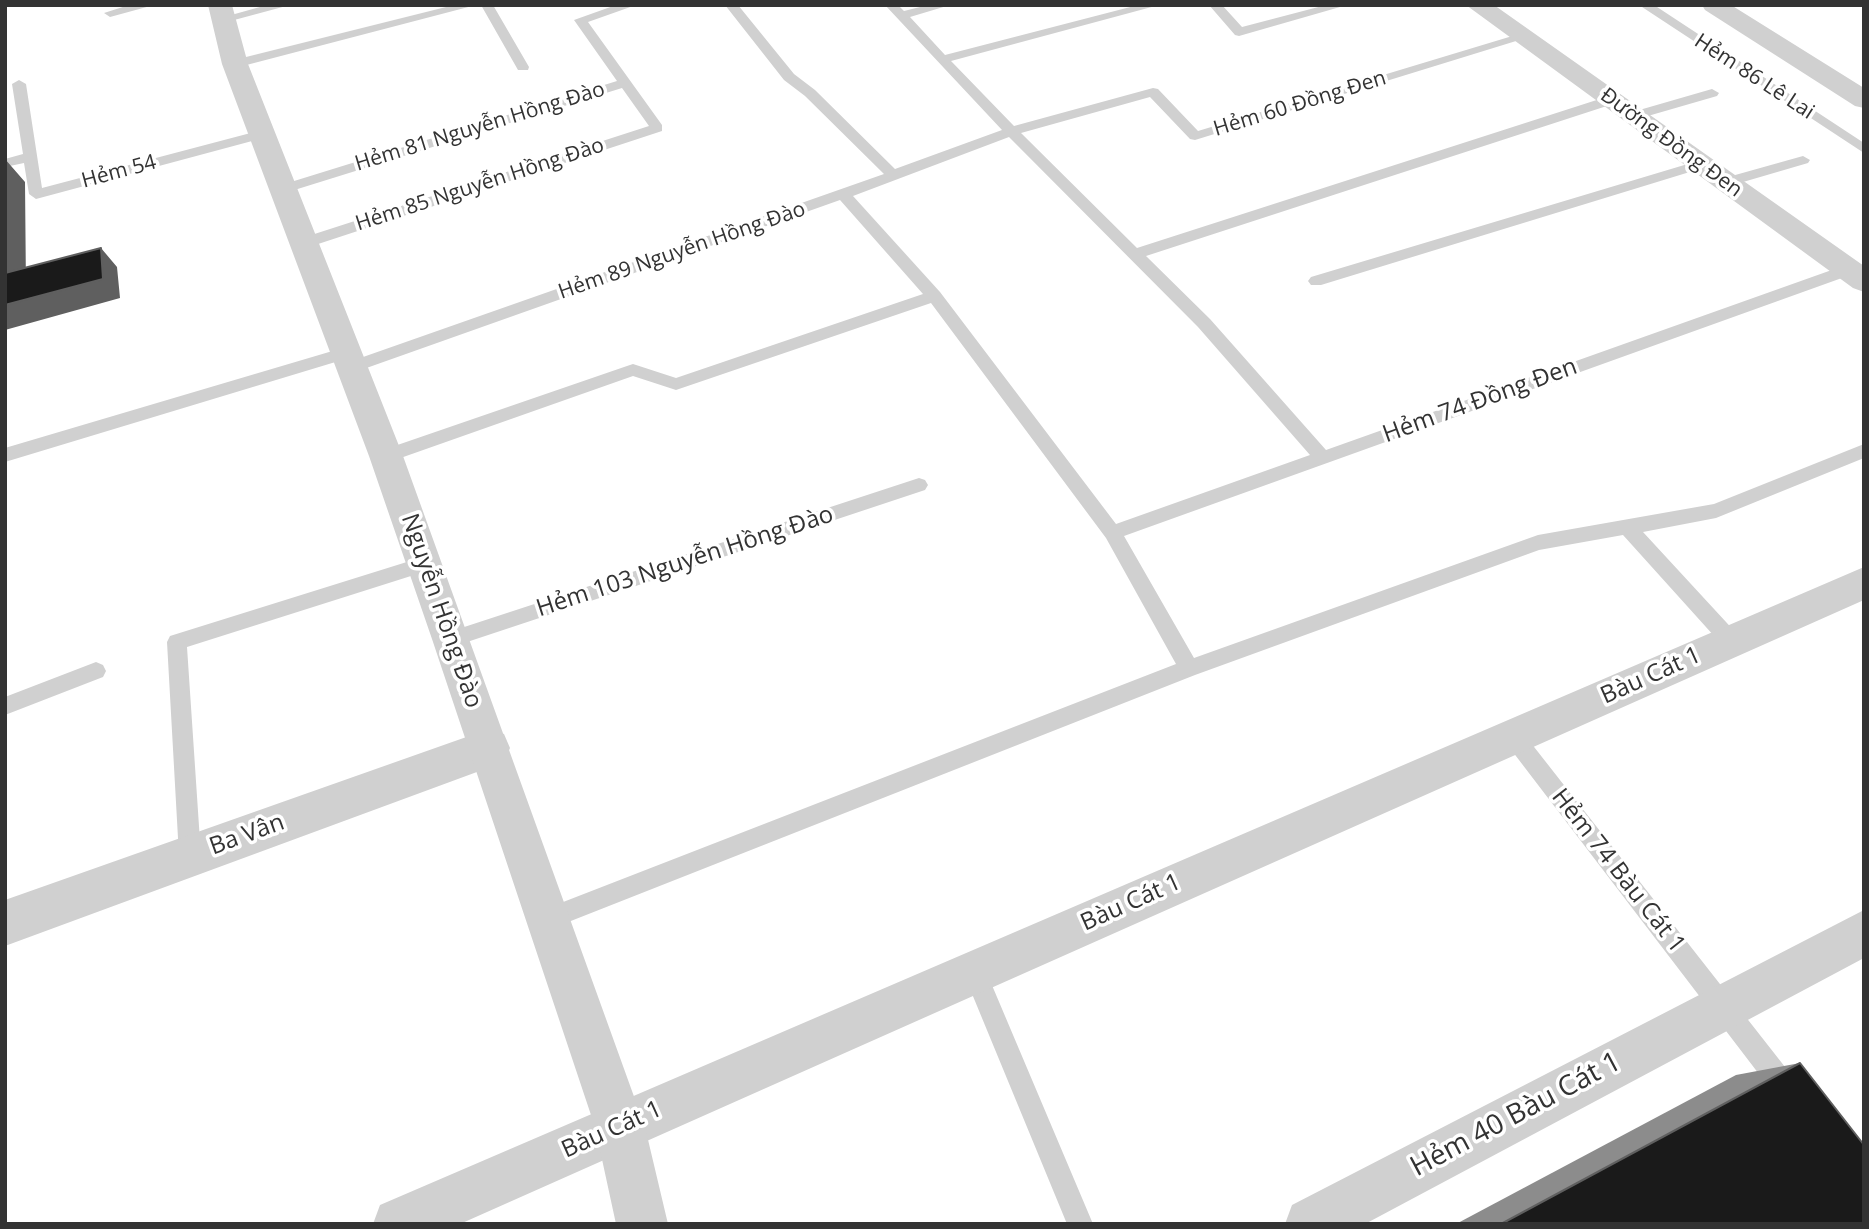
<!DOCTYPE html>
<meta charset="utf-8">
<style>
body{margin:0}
#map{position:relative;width:1869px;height:1229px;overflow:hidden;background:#fff;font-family:"Open Sans",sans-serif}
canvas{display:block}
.frame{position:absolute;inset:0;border:7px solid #333;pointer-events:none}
</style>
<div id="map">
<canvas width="1869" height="1229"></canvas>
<div class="frame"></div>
</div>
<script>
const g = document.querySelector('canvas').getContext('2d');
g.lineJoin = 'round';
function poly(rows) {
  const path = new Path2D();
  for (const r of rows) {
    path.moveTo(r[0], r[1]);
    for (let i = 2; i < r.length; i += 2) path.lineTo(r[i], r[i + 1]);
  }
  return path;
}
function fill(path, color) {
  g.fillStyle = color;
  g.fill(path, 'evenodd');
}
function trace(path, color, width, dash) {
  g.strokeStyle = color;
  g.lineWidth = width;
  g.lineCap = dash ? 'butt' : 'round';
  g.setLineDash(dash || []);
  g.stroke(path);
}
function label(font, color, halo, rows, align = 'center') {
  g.font = font + ' "Open Sans",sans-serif';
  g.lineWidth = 7;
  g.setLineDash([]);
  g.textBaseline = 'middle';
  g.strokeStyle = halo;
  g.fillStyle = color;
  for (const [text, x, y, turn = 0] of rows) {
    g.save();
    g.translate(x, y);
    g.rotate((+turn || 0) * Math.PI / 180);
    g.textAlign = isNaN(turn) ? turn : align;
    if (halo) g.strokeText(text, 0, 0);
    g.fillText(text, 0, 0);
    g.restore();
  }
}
fill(poly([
 [129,5,154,5,110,17,104,13,129,5],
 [267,5,290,5,223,23,217,19,267,5],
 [454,5,476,5,235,68,229,64,230,61,454,5],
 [481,5,493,5,529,67,528,70,518,70,481,5],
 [616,5,636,5,588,22,662,125,662,131,309,247,299,247,297,243,299,239,649,126,622,88,288,192,278,192,276,189,278,186,617,81,574,20,616,5],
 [725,5,738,5,794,74,815,90,895,169,1002,130,885,5,898,5,904,11,928,5,950,5,910,17,945,55,1138,5,1159,5,951,61,1014,126,1153,88,1158,89,1198,131,1519,34,1527,34,1529,37,1195,140,1190,139,1150,97,1021,133,1137,248,1606,97,1616,97,1616,103,1146,256,1210,319,1326,450,1843,266,1853,266,1856,270,1853,274,1124,536,1194,658,1538,535,1714,504,1864,444,1864,458,1716,518,1643,532,1738,635,1741,641,1738,647,1731,650,1724,647,1623,535,1539,550,1195,675,548,930,540,927,537,919,540,911,1176,664,1106,538,931,303,676,390,633,376,392,461,380,461,377,456,380,451,627,366,633,364,676,378,923,294,840,200,358,371,346,371,344,367,346,363,884,174,805,96,784,80,725,5],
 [1009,137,1198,327,1310,455,1116,524,940,292,853,196,1009,137],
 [1209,5,1222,5,1242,27,1326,5,1347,5,1239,36,1235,35,1209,5],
 [1639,5,1654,5,1864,143,1864,153,1639,5],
 [19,80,26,84,42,188,262,130,269,134,267,137,36,199,29,194,24,163,5,167,5,159,23,154,12,84,19,80],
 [1712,89,1719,93,1717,96,1634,120,1627,116,1629,113,1712,89],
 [1803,156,1810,160,1808,163,1726,187,1719,182,1721,179,1803,156],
 [1701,160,1706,161,1706,167,1321,285,1311,285,1308,281,1311,277,1701,160],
 [346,347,352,349,354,353,352,357,5,462,5,448,346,347],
 [919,478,925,480,928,485,925,490,452,647,445,645,442,639,445,633,452,631,919,478],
 [426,556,433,559,435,564,433,569,187,647,201,856,198,864,190,867,182,864,179,856,167,642,170,636,426,556],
 [96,662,103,665,106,671,103,677,5,715,5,697,96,662],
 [1513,727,1520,729,1796,1081,1799,1090,1796,1099,1787,1102,1778,1099,1506,743,1503,736,1506,729,1513,727],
 [975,960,983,964,1093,1224,1067,1224,963,972,967,964,975,960]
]), '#d0d0d0');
fill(poly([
 [1702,5,1731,5,1864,88,1864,108,1855,106,1705,10,1702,5],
 [1864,567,1864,600,460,1224,373,1224,380,1205,1864,567],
 [489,729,504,734,510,748,504,762,5,946,5,900,489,729],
 [1864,910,1864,958,1365,1224,1285,1224,1292,1205,1864,910]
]), '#d0d0d0');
fill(poly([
 [208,5,232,5,248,64,403,456,645,1127,668,1224,616,1224,595,1127,432,639,369,456,222,64,208,5],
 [1466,5,1494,5,1864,266,1864,292,1853,288,1466,5]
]), '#d0d0d0');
fill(poly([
 [1800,1063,1864,1224,1456,1224,1736,1075]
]), '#8c8c8c');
fill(poly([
 [5,159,25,182,26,292,5,298],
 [101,248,117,267,120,298,5,330,5,305]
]), '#5f5f5f');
const building = poly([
 [101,248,103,279,5,305,5,273,101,248],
 [1800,1063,1864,1145,1864,1224,1501,1224,1800,1063]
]);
fill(building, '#1a1a1a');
trace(building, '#5f5f5f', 2);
label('21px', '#333', '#fff', [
 ["Hẻm 86 Lê Lai",1754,77,33],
 ["Hẻm 60 Đồng Đen",1300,104,-17],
 ["Hẻm 81 Nguyễn Hồng Đào",480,127,-17],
 ["Đường Đồng Đen",1671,143,36],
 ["Hẻm 54",119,172,-15],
 ["Hẻm 85 Nguyễn Hồng Đào",480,185,-18],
 ["Hẻm 89 Nguyễn Hồng Đào",682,251,-19]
]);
label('24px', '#333', '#fff', [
 ["Hẻm 74 Đồng Đen",1480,401,-20],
 ["Hẻm 103 Nguyễn Hồng Đào",685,562,-18],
 ["Nguyễn Hồng Đào",441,611,71],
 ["Bàu Cát 1",1651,676,-24],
 ["Ba Vân",247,835,-20],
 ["Hẻm 74 Bàu Cát 1",1618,871,52],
 ["Bàu Cát 1",1131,903,-24],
 ["Bàu Cát 1",612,1130,-24]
]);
label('28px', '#333', '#fff', [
 ["Hẻm 40 Bàu Cát 1",1516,1115,-28]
]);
</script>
